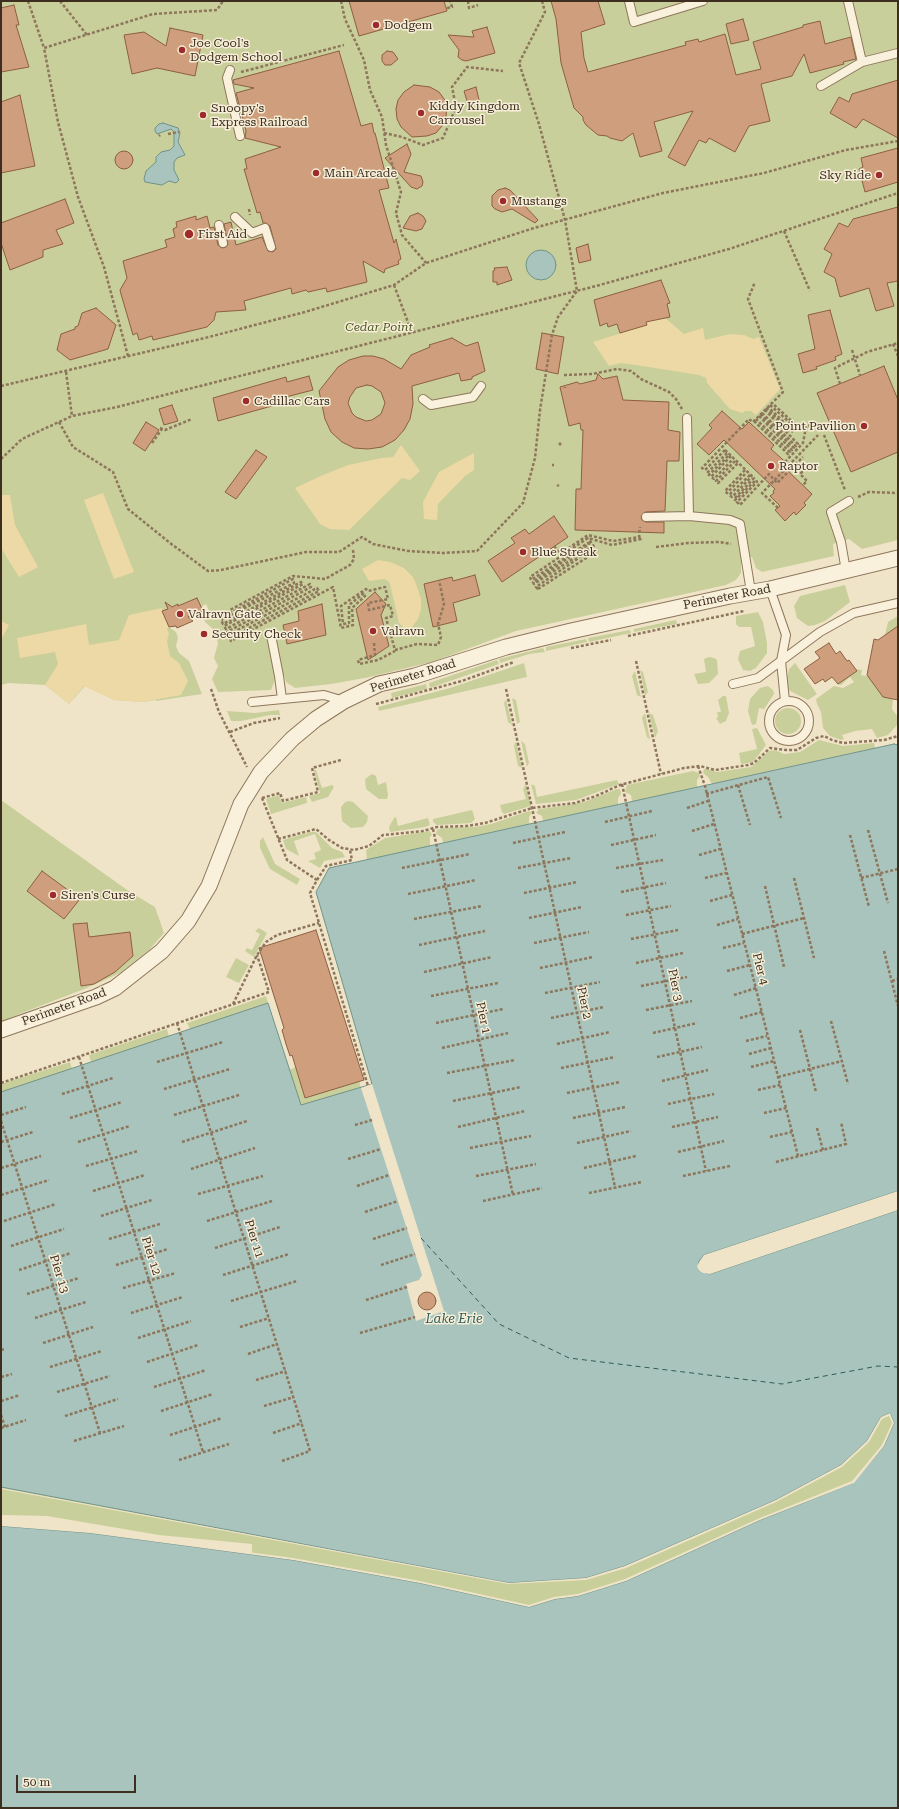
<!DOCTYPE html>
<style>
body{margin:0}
#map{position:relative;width:899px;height:1809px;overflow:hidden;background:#f0e4c8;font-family:"Roboto Serif",serif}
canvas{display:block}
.frame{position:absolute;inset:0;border:2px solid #3d2e20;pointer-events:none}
.scale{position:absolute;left:16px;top:1775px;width:120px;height:18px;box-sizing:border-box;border:2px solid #3d2e20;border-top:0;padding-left:5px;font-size:12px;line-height:14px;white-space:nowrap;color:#3d2e20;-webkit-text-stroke:3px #f7eed8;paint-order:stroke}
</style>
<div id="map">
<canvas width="899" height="1809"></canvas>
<div class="frame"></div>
<div class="scale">50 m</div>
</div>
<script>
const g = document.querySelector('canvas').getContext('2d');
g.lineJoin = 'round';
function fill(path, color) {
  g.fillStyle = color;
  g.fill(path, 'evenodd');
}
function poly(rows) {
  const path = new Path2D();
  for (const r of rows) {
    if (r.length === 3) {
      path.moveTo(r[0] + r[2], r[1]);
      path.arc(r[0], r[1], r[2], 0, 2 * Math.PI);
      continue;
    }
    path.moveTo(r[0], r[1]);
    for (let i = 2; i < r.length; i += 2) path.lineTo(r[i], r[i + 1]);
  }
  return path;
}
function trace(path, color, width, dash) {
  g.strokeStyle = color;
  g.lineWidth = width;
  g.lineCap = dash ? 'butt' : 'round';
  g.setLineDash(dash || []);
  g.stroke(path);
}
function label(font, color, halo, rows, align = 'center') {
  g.font = font + ' "Roboto Serif",serif';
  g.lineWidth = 3;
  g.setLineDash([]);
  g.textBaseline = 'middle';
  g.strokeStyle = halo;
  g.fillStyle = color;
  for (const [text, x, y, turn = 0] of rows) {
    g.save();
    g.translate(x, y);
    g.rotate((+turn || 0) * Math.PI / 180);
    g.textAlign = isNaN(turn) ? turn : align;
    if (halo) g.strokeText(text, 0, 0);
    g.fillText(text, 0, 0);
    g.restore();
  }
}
fill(poly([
 [1,1,898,1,898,540,862,549,849,539,833,544,834,556,762,572,756,568,752,557,741,560,741,573,736,580,726,585,516,631,432,662,365,678,331,684,295,688,286,682,284,675,274,677,275,680,271,690,218,692,212,679,218,666,214,658,218,643,214,630,205,622,204,617,207,616,209,611,206,604,201,607,203,611,184,619,184,625,177,628,176,626,169,627,176,632,178,638,176,646,179,653,189,661,202,694,156,701,156,700,143,702,114,700,85,686,69,704,45,685,9,683,1,685],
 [845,585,850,602,825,621,815,625,808,626,797,618,794,606,800,596],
 [758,612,763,622,767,643,767,653,756,668,750,671,743,670,738,659,740,651,755,646,751,627,739,627,736,624,736,616],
 [898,616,898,631,896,628,885,635,888,622],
 [676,620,677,624,634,632,634,629],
 [630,630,631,633,589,642,588,638],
 [586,639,587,642,546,651,546,647],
 [543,648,545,652,529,654,500,663,499,659],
 [709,657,714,658,717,660,718,674,709,683,698,684,694,674,706,672,704,659],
 [497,660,499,664,430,688,429,683],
 [524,663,527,677,379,711,378,707,450,688],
 [795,663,817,694,808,700,790,691,788,687,787,678,789,669],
 [855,669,862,670,861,675,872,677,893,699,892,709,898,717,898,724,888,735,877,738,872,729,855,731,842,735,844,739,841,740,830,736,823,728,821,712,817,704,816,699,834,686,843,688,854,682,850,677,841,685,836,684,852,674],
 [640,670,643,672,648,692,645,696],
 [635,671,641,697,637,695,632,676],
 [426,684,427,689,392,698,391,693],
 [768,686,773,690,774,694,764,709,759,708,756,724,752,725,748,711,750,699,760,688],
 [723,696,726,696,729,713,726,721,720,724,716,718,718,717,717,712,721,712,718,700],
 [512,698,516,700,520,722,517,724],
 [506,699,512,725,508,722,504,703],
 [788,721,13],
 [279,710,280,715,270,715,241,721,231,721,227,711,255,713],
 [645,713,650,740,647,737,642,718],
 [649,713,653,715,658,731,655,738],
 [757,728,766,745,754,761,749,763,741,764,739,753,757,749,752,729],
 [819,740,843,746,874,743,875,748,712,784,708,777,703,773,704,769,707,769,717,772,751,767,769,751,775,750,784,754,800,752],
 [516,741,522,768,518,766,514,746],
 [521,741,525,744,529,763,527,767],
 [314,770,316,770,322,788,332,785,334,787,328,797,312,802,309,796,320,793],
 [693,771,699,773,700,776,697,780,697,787,632,802,631,795,625,792,627,785],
 [372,774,376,776,378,785,386,782,388,795,387,799,379,799,366,789,365,779],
 [617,780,619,784,576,800,536,804,531,784,535,786,537,797],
 [526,784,531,806,504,814,502,812,500,805,526,799,523,789],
 [617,789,620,789,621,794,618,798,618,805,543,821,542,816,536,813,539,809,563,806,584,802],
 [279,795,282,803,306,797,307,803,271,814,266,799],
 [1,800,130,892,155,907,164,933,149,950,120,973,87,988,1,1021],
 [349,801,353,802,368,816,367,822,363,827,351,828,342,821,341,807,345,802],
 [472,810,475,819,471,823,437,825,433,822,433,819],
 [529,811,532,813,529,817,529,824,443,843,442,838,436,834,437,830,442,828,474,827,491,824],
 [396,817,398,826,428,818,430,825,425,827,390,832,389,827,394,818],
 [430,831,432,835,430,837,430,847,367,860,366,850,385,838],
 [310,832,316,832,332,848,342,852,345,857,324,861,320,868,308,861,316,859,314,853,321,850,315,834,294,841,299,856,286,849,283,840],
 [263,837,275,864,300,879,297,885,270,869,260,848,260,841],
 [259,928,267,933,254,957,245,951,247,948,252,950,260,934,255,931],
 [236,958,249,965,239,983,226,977],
 [266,996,268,1003,190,1029,187,1023],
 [167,1029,169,1037,91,1062,89,1055],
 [70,1062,72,1069,2,1092,1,1084],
 [296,1067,359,1081,361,1088,301,1106,289,1070],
 [890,1413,894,1423,884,1446,854,1483,626,1581,578,1596,529,1607,252,1554,252,1544,159,1535,47,1516,1,1515,1,1487,509,1583]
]), '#c9cf9b');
fill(poly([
 [651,316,653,321,665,318,684,334,703,328,705,340,730,334,744,335,753,339,759,337,780,389,756,415,751,411,745,411,742,413,730,409,707,383,706,378,699,375,636,365,621,363,609,366,593,342,647,325,645,317],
 [401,445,420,471,410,480,402,478,349,530,330,529,320,524,295,488,323,475,348,465,382,458,393,457],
 [474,453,474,470,465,476,438,504,437,520,424,519,423,502,439,472],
 [103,493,134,572,114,579,84,500],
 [1,495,10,495,15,525,38,567,19,577,1,548],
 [378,560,390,562,404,568,413,577,416,584,421,599,421,610,418,619,408,632,399,623,390,584,387,580,384,579,369,581,362,569],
 [162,608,169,627,167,629,169,634,167,641,170,656,179,663,188,681,181,695,143,702,114,700,84,686,69,704,45,685,58,664,55,652,20,658,17,638,86,624,89,645,119,640,129,615],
 [1,621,9,625,1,640]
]), '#ecd9a5');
const water = poly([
 [163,123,178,128,180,133,178,142,185,155,177,158,174,162,174,170,179,180,176,183,169,181,162,185,145,182,144,179,146,171,156,162,156,157,161,152,170,150,174,146,174,132,171,129,157,134,155,131,155,128,159,124,163,123],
 [541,265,15],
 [894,744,898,745,898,1191,704,1255,699,1261,699,1271,710,1274,898,1210,898,1808,1,1808,1,1526,90,1533,293,1560,420,1583,529,1607,555,1599,578,1596,626,1581,760,1520,853,1483,884,1446,894,1423,890,1413,881,1417,867,1441,841,1465,776,1500,625,1566,586,1578,509,1583,1,1487,1,1092,268,1003,301,1105,372,1084,316,892,329,868,894,744]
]);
fill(water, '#a9c4bc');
trace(water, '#6f938a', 1);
fill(poly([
 [372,1084,444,1311,416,1321,406,1284,419,1280,422,1275,361,1088],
 [898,1191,898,1193,705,1257,700,1266,704,1271,710,1272,898,1208,898,1210,710,1274,703,1273,699,1271,697,1266,704,1255],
 [890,1413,894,1423,884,1446,854,1483,760,1520,626,1581,578,1596,555,1599,529,1607,420,1583,293,1560,90,1533,1,1526,1,1524,16,1524,90,1531,293,1558,420,1581,529,1605,554,1597,578,1594,625,1579,760,1518,852,1481,882,1445,892,1423,889,1416,882,1419,869,1442,842,1467,776,1502,626,1568,586,1580,508,1584,1,1489,1,1488,509,1583,586,1578,625,1566,776,1500,841,1465,867,1441,881,1417]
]), '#f0e4c8');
trace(poly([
 [421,1238,499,1324,569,1358,782,1384,878,1366,898,1367]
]), '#2f5d5a', 1, [5, 4]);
const building = poly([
 [349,1,444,1,447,11,359,36,349,1],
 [551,1,598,1,605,24,581,32,584,58,588,72,686,45,685,42,698,39,699,42,725,34,736,75,761,69,753,42,803,27,803,25,820,21,825,44,851,37,856,59,843,62,844,64,810,73,804,54,792,76,761,84,770,121,749,126,735,152,709,138,706,143,699,140,685,166,668,157,693,111,654,122,662,151,640,157,633,133,622,141,610,138,607,136,598,135,586,125,583,120,583,117,574,108,561,63,556,19,551,1],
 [14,5,19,25,16,25,29,67,1,72,1,8,14,5],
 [743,19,749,40,731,44,726,24,743,19],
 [487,27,495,53,466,61,462,60,458,57,459,50,448,35,474,37,472,31,487,27],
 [170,28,203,35,195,76,157,68,132,74,124,35,144,32,166,46,170,28],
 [339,51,361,126,372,123,374,133,375,133,389,188,379,190,394,243,396,239,401,259,398,261,399,264,385,269,384,273,363,261,367,282,327,292,326,288,308,292,306,290,292,294,291,288,244,301,246,310,216,312,214,320,207,327,153,340,152,336,139,340,137,333,133,335,121,294,120,290,127,278,123,261,167,247,165,240,175,237,173,229,177,227,176,222,196,216,196,220,207,216,210,228,214,227,218,245,222,248,226,247,228,244,224,224,231,222,236,245,262,237,268,251,273,252,276,249,270,226,266,223,263,223,260,212,257,213,244,169,247,169,245,159,281,147,245,138,246,131,236,93,254,88,234,84,233,80,339,51],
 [387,51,393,52,398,59,391,65,385,65,382,61,382,55,387,51],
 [898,80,898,138,863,119,856,128,830,113,839,97,849,102,852,94,898,80],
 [414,85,430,87,439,92,447,103,446,117,442,126,436,133,427,136,412,137,401,127,397,119,396,109,398,100,404,92,414,85],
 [476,87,479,100,468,104,464,91,476,87],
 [20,95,35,166,1,173,1,102,20,95],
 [407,144,411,154,404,172,421,176,423,182,422,186,417,189,411,187,385,158,407,144],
 [898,148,898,182,865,192,859,169,863,167,861,158,898,148],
 [124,160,9],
 [505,188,510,190,538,220,535,223,512,209,502,212,495,209,492,206,492,196,498,190,505,188],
 [65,199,74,223,56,230,63,244,43,250,43,257,10,270,1,243,1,223,65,199],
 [898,207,898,281,887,283,894,306,876,311,869,288,840,297,835,278,824,272,832,254,824,249,839,223,848,227,853,219,898,207],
 [418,213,423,216,426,221,422,229,416,231,403,228,410,216,418,213],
 [588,244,591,260,579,263,576,248,588,244],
 [507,267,512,280,497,285,497,282,493,282,493,271,495,270,494,268,507,267],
 [661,280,670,303,667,304,670,317,646,322,647,325,620,333,617,324,608,327,607,323,600,326,594,300,661,280],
 [96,308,116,325,108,349,70,360,57,350,61,334,75,329,75,327,78,326,82,313,96,308],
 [830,310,842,354,835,357,836,360,816,367,817,369,803,373,798,354,815,349,808,315,830,310],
 [542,333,564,337,558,374,536,369,542,333],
 [452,338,466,346,478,342,485,371,472,377,472,379,461,381,459,373,412,386,413,404,410,419,404,430,395,440,382,447,368,449,354,448,342,442,331,432,325,419,319,391,338,367,349,360,363,356,373,356,384,359,401,369,411,355,430,347,429,345,452,338],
 [367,385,372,386,381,392,385,403,381,414,372,420,366,421,356,417,352,413,348,403,350,397,356,388,367,385],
 [884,366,898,400,898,452,851,472,817,393,884,366],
 [598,374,603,379,617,376,623,400,669,402,668,430,680,432,679,461,667,461,665,511,645,512,641,517,642,520,646,522,664,522,664,533,575,530,576,489,581,489,583,430,581,430,580,423,569,426,560,387,577,382,580,384,596,380,598,374],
 [309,376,313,390,278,399,279,404,218,421,213,398,286,377,287,382,309,376],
 [172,405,178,421,164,425,159,409,172,405],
 [722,411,742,429,749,422,774,445,771,449,791,467,788,471,812,494,804,503,806,505,796,515,794,512,785,521,775,510,780,506,770,496,774,493,773,491,775,489,724,440,709,455,697,444,712,428,709,425,722,411],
 [146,422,159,430,145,451,133,443,146,422],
 [256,450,267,457,236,499,225,492,256,450],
 [554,516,568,537,502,582,488,561,515,543,511,538,525,529,529,534,554,516],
 [475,575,480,595,453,603,457,621,433,627,424,584,452,577,453,581,475,575],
 [375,592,386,604,381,615,389,646,368,660,356,609,375,592],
 [197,598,203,611,188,617,193,621,177,628,176,626,169,627,162,611,168,609,165,602,172,607,178,604,178,606,197,598],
 [322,604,326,635,287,644,283,625,299,621,298,611,322,604],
 [898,626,898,700,883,697,867,675,874,639,878,640,898,626],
 [829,643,836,654,840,651,847,661,849,660,857,671,838,684,832,677,825,682,823,679,815,684,804,669,820,658,815,652,829,643],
 [42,871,80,899,64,919,27,891,42,871],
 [87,923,89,937,130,932,133,956,115,972,94,984,81,986,73,924,87,923],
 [316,930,364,1080,305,1098,292,1055,290,1056,286,1044,282,1030,284,1028,259,948,316,930],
 [427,1301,9]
]);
fill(building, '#cf9f7d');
trace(building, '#8d5f41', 1);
const service = poly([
 [629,1,634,22,703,1],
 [848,1,862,62],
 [230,70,227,78,240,136],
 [821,86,862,62,898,53],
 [235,217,252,233,265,228,271,247],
 [219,225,223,243],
 [423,399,431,405,473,397,481,386],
 [687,418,689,516],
 [646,517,689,516,730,520,740,524,751,592],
 [846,571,841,542,831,512,849,501],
 [770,589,786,635,781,661,785,701],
 [271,635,279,676,282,699],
 [733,684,758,678,820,632,854,613,898,603],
 [789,721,20],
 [252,702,324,695,344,701]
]);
const minor = poly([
 [1,1030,96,997,115,988,162,951,188,921,209,886,241,804,261,772,292,739,316,719,344,701,379,684,415,676,506,647,571,631,730,596,770,589,898,558]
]);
trace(service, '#8d765c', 10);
trace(minor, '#8d765c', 17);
trace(poly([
 [28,1,44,48],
 [60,1,87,35],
 [341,1,345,19,364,60,370,90,382,117,386,145,401,192,396,213,402,235,426,263],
 [468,1,469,8,478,5],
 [447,8,452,7,450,1],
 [241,72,344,45],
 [384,133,402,137,423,145,443,138,456,107,452,87,467,67,503,71],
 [168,134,179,132],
 [159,136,160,135],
 [249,209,250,215],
 [784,231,810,291],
 [394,285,412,333],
 [893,344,898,356],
 [852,350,860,375],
 [128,356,104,267,78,197,58,122,44,48,153,14,217,10,223,1],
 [66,372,72,416],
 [564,375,592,374,617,369,631,371,641,379,669,392,676,399,682,409],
 [840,384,835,368,867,352,898,343],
 [1,386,205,338,305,312,394,285,426,263,534,228,663,193,764,173,846,150,898,141],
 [565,387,565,388],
 [770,405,796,428,797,426,772,403],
 [766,408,791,432,793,431,768,407],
 [762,413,796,446,798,444,765,410],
 [759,416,792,450,794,448,760,414],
 [754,421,788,454,790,452,756,419],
 [59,422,73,447,113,472,128,509,170,543,208,571,221,570,306,552,339,552,362,537,373,544,408,551,443,553,477,551,523,503,535,458,540,410,552,335,558,317,577,291,565,220,539,124,519,63,545,12,542,1],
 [160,428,165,430,192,419],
 [824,435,845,490],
 [152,443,162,429],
 [559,443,561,445],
 [725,450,705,470,702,468,749,419,753,422,783,392,748,299,755,282],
 [725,450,754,478,734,499,735,500,756,480,757,482,737,502,740,505,769,474,777,483,803,457],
 [727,453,707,473,709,475,729,455],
 [731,456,711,477,714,479,733,459],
 [1,459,22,439,72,416,117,407,596,286,729,249,898,193],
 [735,461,716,481,718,483,738,463],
 [785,462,803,443,806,427,813,424],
 [552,465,554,465],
 [794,465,802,472,800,474,807,481,803,485],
 [745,470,725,491,727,493,747,472],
 [750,475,729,495,732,497,752,476],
 [557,486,559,485],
 [858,497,869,492,898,493],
 [778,508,762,493,818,435],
 [554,546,560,554,588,535,613,541,639,537,640,527],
 [656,547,688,543,719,542,731,544],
 [353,550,354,559,350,565,325,579,293,576,230,610,231,613,293,579,294,583,221,620,223,624,301,582,303,584,224,626,226,629,310,584,311,587,227,632,228,635,317,588,319,591,230,638,231,641,333,587,341,628,353,625,352,608,365,596,364,593,349,605,349,623,343,624,341,606,366,589,368,591,385,587,388,599,368,603,369,610,390,605,393,616,386,618,395,650,417,644,438,645,441,637,438,624,444,604,439,580],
 [538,589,536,587,592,549,591,547,534,584,533,582,589,544,588,543,531,580,530,577,588,538,612,545,641,539,641,537,639,537],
 [538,589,597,551,588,538],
 [628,636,744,611],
 [374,643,375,655,358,660,359,664,378,660,395,651],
 [571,648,611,640],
 [636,661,661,774],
 [211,689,219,712,247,767],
 [506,689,615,1187],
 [376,704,462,681,514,662],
 [230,732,254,723,280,718],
 [698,766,705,786,798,1156],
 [622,784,706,1171],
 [738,785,750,825],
 [706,794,768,777,781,818],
 [262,798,287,860,317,880,310,893,368,1086],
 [262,798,280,793,283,801,318,792,312,768,341,760],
 [687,808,708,801],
 [605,822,652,811],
 [433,829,513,1195],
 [868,830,888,903],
 [692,831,714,824],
 [850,835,869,907],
 [278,839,316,829,329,840,342,848,354,850,369,846,383,835,423,831,437,827,467,826,485,823,532,808,575,803,596,796,620,785,684,768,700,766,715,770,748,765,754,763,770,748,786,750,797,750,816,738,824,736,832,740,843,743,884,740,898,736],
 [513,843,565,832],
 [611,845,656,835],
 [699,855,720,849],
 [402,868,470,854],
 [518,868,571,858],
 [616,868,663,860],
 [705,878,726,873],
 [794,878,814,958],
 [861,878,898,869],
 [317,880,326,866,352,860,350,850],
 [765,886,784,967],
 [621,892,666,883],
 [524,893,577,882],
 [408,894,476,880],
 [710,901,732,895],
 [626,915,671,906],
 [529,918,582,907],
 [414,919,482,906],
 [717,925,738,919],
 [742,934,804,918],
 [631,939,678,930],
 [534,943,589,932],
 [419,945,485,931],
 [723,948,744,943],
 [884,951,898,1006],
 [636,963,683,953],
 [540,968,593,957],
 [727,971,750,965],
 [424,972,492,957],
 [892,981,898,979],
 [641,986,687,977],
 [545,993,600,982],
 [734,995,756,988],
 [431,996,498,983],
 [233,1004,257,955,266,942,277,935,319,923],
 [646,1010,692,1001],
 [551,1018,604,1007],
 [740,1018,762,1012],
 [831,1021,848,1084],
 [177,1023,310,1451,282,1461],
 [436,1023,503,1009],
 [800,1030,816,1092],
 [653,1033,697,1023],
 [746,1041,767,1036],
 [557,1044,610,1032],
 [442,1048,508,1033],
 [749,1054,771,1048],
 [79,1057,203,1452],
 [657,1057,702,1047],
 [157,1062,223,1042],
 [751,1067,774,1061],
 [561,1068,615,1057],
 [447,1073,515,1060],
 [778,1077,842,1061],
 [662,1081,708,1070],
 [1,1083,269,992,257,955],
 [164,1089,230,1069],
 [758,1090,780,1085],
 [567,1093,620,1082],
 [62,1094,113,1078],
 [453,1101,521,1087],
 [668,1104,714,1094],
 [764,1113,786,1108],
 [1,1115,26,1107],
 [174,1115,239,1095],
 [70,1118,122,1102],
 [573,1118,625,1107],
 [1,1121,100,1433],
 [355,1125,372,1120],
 [458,1127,525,1111],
 [672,1127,718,1117],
 [817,1128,823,1150],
 [770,1137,792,1132],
 [1,1142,33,1132],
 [78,1142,130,1126],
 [182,1142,247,1121],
 [577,1143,631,1131],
 [470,1148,531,1136],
 [678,1152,724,1141],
 [348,1159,381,1149],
 [776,1162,846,1144,841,1122],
 [86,1166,138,1151],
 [1,1168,41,1156],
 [584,1168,636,1156],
 [191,1169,255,1148],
 [476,1176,536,1164],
 [683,1176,730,1166],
 [357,1186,389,1175],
 [93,1191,145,1175],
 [589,1193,642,1182],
 [198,1194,263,1176],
 [1,1195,49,1180],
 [483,1201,542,1188],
 [365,1212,398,1201],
 [101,1216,152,1200],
 [4,1221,56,1204],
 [207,1221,272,1201],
 [109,1239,160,1224],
 [373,1239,407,1228],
 [11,1246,64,1229],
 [215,1248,280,1227],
 [116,1265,168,1249],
 [381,1265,415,1254],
 [19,1270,71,1253],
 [223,1275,289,1254],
 [123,1288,176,1273],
 [27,1294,79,1278],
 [366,1300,407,1287],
 [231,1301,297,1281],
 [131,1313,183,1297],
 [35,1318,86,1302],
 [240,1327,269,1318],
 [360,1333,415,1317],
 [138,1338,191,1321],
 [43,1343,93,1327],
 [1,1350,5,1349],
 [248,1354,277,1344],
 [147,1362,198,1345],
 [50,1367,102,1351],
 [1,1377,12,1374],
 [256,1380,286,1371],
 [154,1387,206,1370],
 [57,1392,110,1376],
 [1,1401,20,1395],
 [264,1406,294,1397],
 [161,1411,213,1394],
 [1,1415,5,1427],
 [65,1416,118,1399],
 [1,1428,26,1420],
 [273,1433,302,1423],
 [170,1435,222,1418],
 [74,1441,124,1426],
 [179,1460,229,1444]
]), '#8d765c', 2.5, [3, 2]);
trace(service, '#faf1dc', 8);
trace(minor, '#faf1dc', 15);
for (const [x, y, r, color] of [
 [376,25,4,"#9e2a2b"],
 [182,50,4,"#9e2a2b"],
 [421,113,4,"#9e2a2b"],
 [203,115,4,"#9e2a2b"],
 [316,173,4,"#9e2a2b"],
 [879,175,4,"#9e2a2b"],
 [503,201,4,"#9e2a2b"],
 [189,234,5,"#9e2a2b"],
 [246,401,4,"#9e2a2b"],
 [864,426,4,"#9e2a2b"],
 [771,466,4,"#9e2a2b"],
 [523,552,4,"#9e2a2b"],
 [180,614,4,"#9e2a2b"],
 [373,631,4,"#9e2a2b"],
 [204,634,4,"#9e2a2b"],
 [53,895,4,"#9e2a2b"]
]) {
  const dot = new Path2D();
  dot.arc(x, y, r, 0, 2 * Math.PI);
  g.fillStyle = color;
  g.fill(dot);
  trace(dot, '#f7eed8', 1.5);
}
label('12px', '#3d2e20', '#f7eed8', [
 ["Dodgem",384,25],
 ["Joe Cool's",190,43],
 ["Dodgem School",190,57],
 ["Kiddy Kingdom",429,106],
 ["Carrousel",429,120],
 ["Snoopy's",211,108],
 ["Express Railroad",211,122],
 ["Main Arcade",324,173],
 ["Sky Ride",871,175,"right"],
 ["Mustangs",511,201],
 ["First Aid",198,234],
 ["Cadillac Cars",254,401],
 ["Point Pavilion",856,426,"right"],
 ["Raptor",779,466],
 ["Blue Streak",531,552],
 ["Valravn Gate",188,614],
 ["Valravn",381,631],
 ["Security Check",212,634],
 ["Siren's Curse",61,895]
], 'left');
label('italic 12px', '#4d5a26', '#f7eed8', [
 ["Cedar Point",379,327]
]);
label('12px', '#3d2e20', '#f7eed8', [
 ["Perimeter Road",727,597,-11],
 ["Perimeter Road",413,676,-17],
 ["Pier 4",760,969,76],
 ["Pier 3",675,985,78],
 ["Pier 2",584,1003,78],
 ["Perimeter Road",64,1007,-20],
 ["Pier 1",483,1018,78],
 ["Pier 11",254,1239,73],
 ["Pier 12",151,1256,73],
 ["Pier 13",59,1274,73]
]);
label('italic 13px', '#2f5d5a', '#f7eed8', [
 ["Lake Erie",454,1319]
]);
</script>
